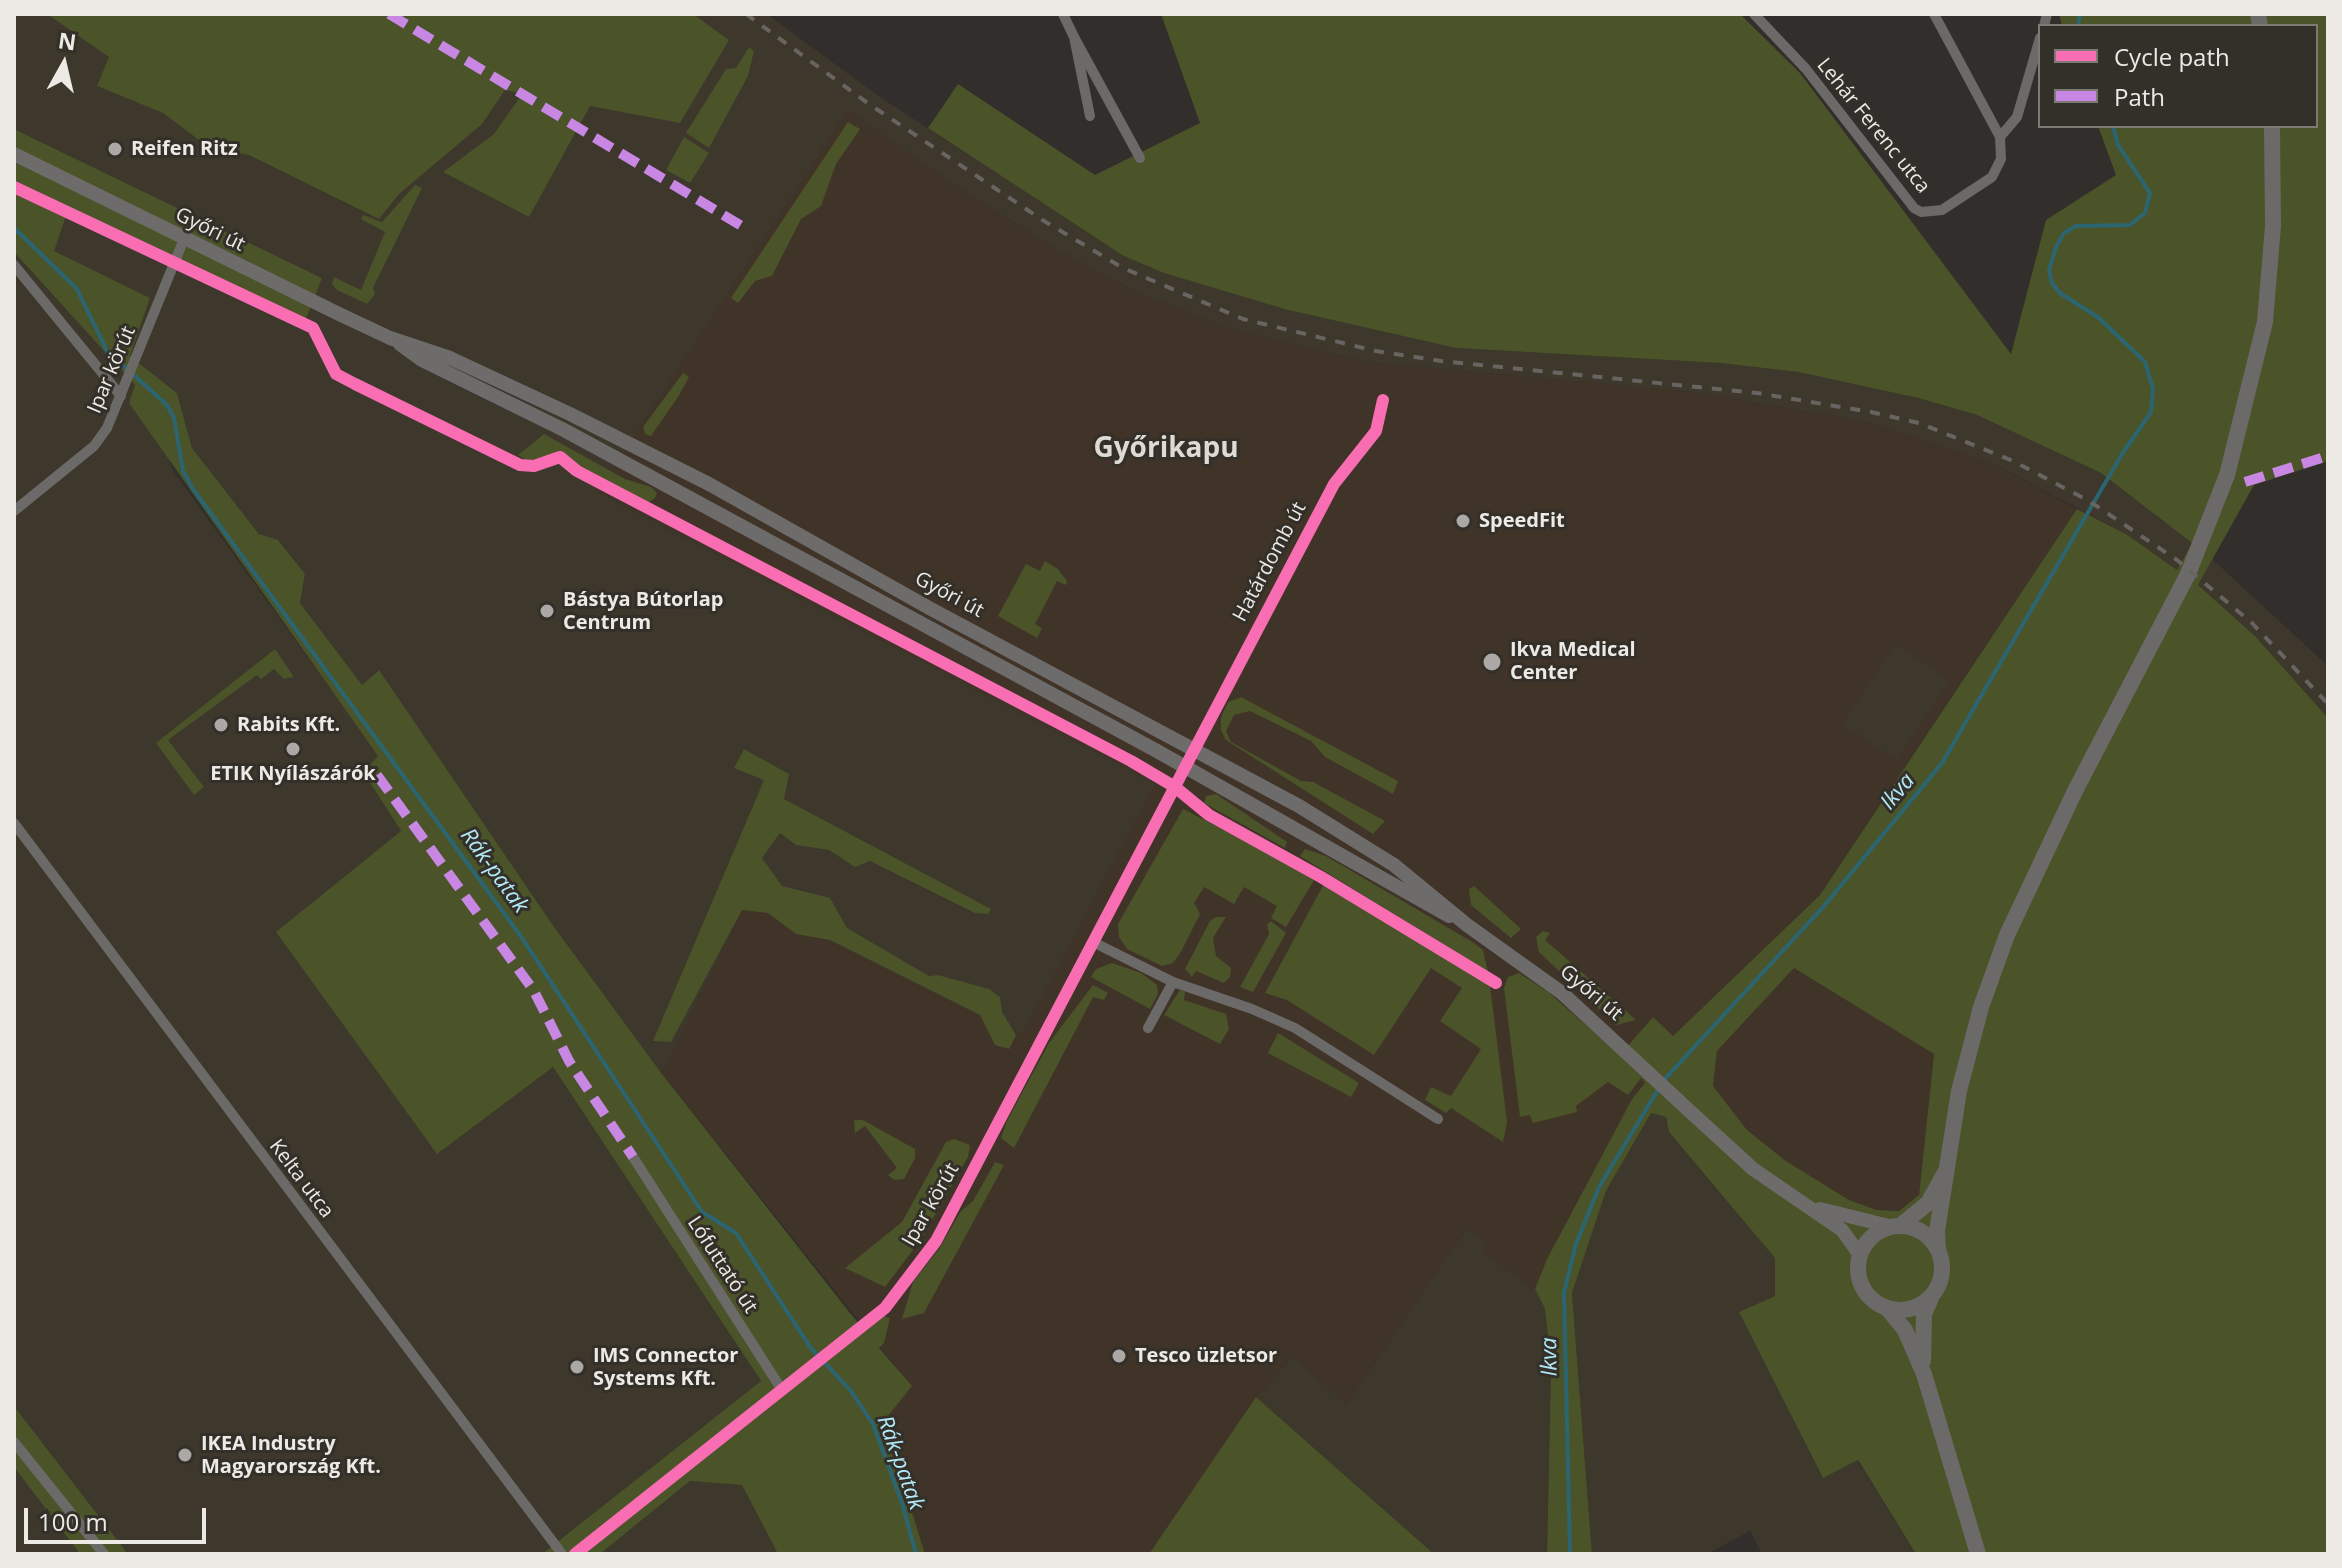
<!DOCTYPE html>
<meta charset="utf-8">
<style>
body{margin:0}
#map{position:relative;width:2342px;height:1568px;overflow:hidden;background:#312e2b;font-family:"Open Sans",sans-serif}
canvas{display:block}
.frame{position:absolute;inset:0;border:16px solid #edeae6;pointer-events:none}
.legend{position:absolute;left:2038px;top:24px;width:280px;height:104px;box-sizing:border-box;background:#332f29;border:2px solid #7d7a75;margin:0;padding:10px 14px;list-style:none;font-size:24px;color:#edeae6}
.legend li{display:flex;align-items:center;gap:16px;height:40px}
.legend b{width:40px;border:2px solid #7d7a75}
.north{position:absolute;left:24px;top:24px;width:80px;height:80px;-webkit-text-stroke:6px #332f29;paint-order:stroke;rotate:8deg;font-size:22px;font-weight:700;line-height:32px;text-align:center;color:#edeae6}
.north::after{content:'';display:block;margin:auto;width:28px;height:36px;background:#edeae6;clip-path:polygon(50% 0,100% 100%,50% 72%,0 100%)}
.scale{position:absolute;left:24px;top:1508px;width:182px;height:36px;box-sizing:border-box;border:4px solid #edeae6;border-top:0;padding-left:10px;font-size:24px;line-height:28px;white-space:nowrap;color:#edeae6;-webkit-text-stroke:6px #332f29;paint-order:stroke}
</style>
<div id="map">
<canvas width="2342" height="1568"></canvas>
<div class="frame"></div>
<ul class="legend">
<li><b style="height:10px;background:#f96db3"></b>Cycle path</li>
<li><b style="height:10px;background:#c787e3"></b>Path</li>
</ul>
<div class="north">N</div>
<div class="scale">100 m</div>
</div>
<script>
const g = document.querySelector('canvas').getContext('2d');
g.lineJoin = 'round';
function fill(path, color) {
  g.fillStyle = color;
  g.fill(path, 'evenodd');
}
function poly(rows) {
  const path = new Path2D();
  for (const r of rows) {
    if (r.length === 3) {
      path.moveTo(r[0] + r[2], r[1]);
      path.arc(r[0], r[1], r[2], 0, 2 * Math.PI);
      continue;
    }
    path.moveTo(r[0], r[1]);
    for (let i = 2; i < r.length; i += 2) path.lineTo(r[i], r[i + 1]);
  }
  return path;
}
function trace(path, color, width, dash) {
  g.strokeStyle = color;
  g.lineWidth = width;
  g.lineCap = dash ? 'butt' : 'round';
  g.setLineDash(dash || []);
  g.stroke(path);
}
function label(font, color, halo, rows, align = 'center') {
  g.font = font + ' "Open Sans",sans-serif';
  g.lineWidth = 6;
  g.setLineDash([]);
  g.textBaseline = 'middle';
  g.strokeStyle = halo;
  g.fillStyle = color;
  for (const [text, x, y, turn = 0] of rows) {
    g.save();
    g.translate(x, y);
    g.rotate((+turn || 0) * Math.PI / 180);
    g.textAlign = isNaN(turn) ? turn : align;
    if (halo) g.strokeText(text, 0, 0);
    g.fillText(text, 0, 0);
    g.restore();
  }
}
fill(poly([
 [848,109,946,179,1057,250,1137,292,1228,328,1366,362,1702,393,1875,424,1992,463,2077,509,1820,895,1673,1036,1642,1077,1645,1083,1632,1099,1547,1259,1535,1289,1481,1252,1466,1229,1346,1404,1293,1356,1256,1397,1149,1554,925,1554,884,1421,911,1386,662,1074,749,897,596,492],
 [1794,968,1934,1053,1919,1195,1899,1211,1877,1210,1849,1200,1786,1161,1747,1130,1713,1086,1717,1051]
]), '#403328');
fill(poly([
 [14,14,767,14,880,97,1122,255,1288,310,1456,348,1720,363,1798,372,1918,398,1977,415,2101,473,2192,543,2177,570,2126,534,1992,463,1875,424,1702,393,1366,362,1228,328,1137,292,1057,250,946,179,848,110,597,492,1155,784,1022,1035,749,897,662,1074,552,924,378,670,362,686,300,603,305,574,278,541,259,534,192,448,177,393,130,356,150,298,53,252,66,212,302,326,322,278,14,129],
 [14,252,136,385,174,472,379,756,363,772,401,831,277,932,553,1067,761,1381,542,1554,128,1554,14,1406],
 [2211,558,2328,666,2328,718,2256,637,2197,585],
 [1896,644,1950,680,1896,760,1842,724],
 [1651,1113,1666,1117,1669,1132,1776,1258,1775,1296,1740,1312,1823,1478,1857,1460,1916,1554,1762,1554,1750,1531,1707,1554,1592,1554,1572,1293,1606,1191],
 [1466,1229,1488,1243,1482,1252,1535,1289,1545,1309,1551,1365,1547,1554,1434,1554,1256,1397,1293,1356,1346,1404],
 [14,1467,80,1554,14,1554],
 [690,1481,742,1484,778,1554,600,1554]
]), '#3d372c');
fill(poly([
 [47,14,693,14,729,40,680,123,590,106,529,217,443,172,494,134,520,97,534,96,505,90,482,124,399,194,379,219,249,155,211,149,163,113,97,86,109,57],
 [1161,14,1740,14,1800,73,2011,354,2046,220,2116,175,2098,126,2316,126,2316,26,2062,26,2059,14,2328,14,2328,461,2254,485,2198,585,2256,637,2328,718,2328,1554,1916,1554,1858,1460,1823,1478,1739,1312,1775,1296,1775,1258,1669,1132,1666,1117,1651,1113,1606,1191,1572,1293,1592,1554,1547,1554,1551,1365,1545,1309,1535,1289,1547,1259,1632,1099,1645,1083,1641,1078,1628,1095,1608,1082,1576,1106,1577,1112,1533,1123,1530,1115,1520,1117,1504,988,1508,977,1519,973,1548,992,1620,1055,1653,1017,1673,1036,1820,895,2077,509,2126,534,2177,570,2192,543,2101,473,1977,415,1918,398,1798,372,1720,363,1456,348,1288,310,1164,273,1122,255,928,128,958,84,1095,175,1200,123],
 [1794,968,1934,1054,1919,1195,1899,1211,1877,1210,1849,1200,1786,1161,1747,1130,1713,1086,1717,1051],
 [749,47,754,51,748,76,709,148,686,133,726,69,736,68],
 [848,122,860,129,836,164,821,206,801,219,772,276,755,281,738,303,731,298],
 [14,129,322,278,303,326,67,213,54,251,150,298,130,356,177,393,192,448,259,534,278,540,305,574,300,603,362,685,379,670,552,924,662,1074,850,1313,865,1331,881,1315,890,1318,884,1343,879,1348,912,1386,884,1421,925,1554,778,1554,742,1485,690,1481,600,1554,542,1554,761,1381,553,1067,437,1154,276,932,401,831,363,772,378,756,129,403,135,385,14,252],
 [684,137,709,153,690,183,666,170],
 [415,185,422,188,373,288,375,294,367,304,337,290,332,284,334,277,361,290,385,232,361,219,363,215,382,222],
 [683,373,689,377,678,397,651,436,645,434,643,427],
 [544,434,625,479,651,487,657,493,655,498,649,502,560,457,550,455,528,461,518,455],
 [1045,561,1058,569,1067,581,1066,585,1057,581,1035,624,1042,628,1037,638,998,616,1026,564,1040,571],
 [275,649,294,677,284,679,274,669,261,679,257,675,168,740,204,787,194,795,156,743],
 [1241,697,1398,781,1393,794,1325,757,1311,741,1250,711,1234,715,1226,731,1231,742,1301,781,1313,782,1385,821,1373,834,1226,740,1221,730,1221,717,1228,702],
 [744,749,789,774,784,799,991,909,988,914,975,913,870,861,855,867,829,850,796,845,780,833,762,858,782,886,830,898,847,928,929,976,938,975,989,989,1000,997,1002,1012,1016,1035,1009,1049,995,1045,980,1015,830,940,796,934,768,913,742,910,671,1042,653,1041,764,780,734,768],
 [1216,794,1287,842,1285,848,1204,803,1206,796],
 [1183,809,1316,877,1286,927,1271,918,1277,906,1244,887,1234,904,1204,887,1194,903,1200,914,1182,950,1173,963,1162,966,1127,949,1119,937,1118,924],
 [1305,849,1326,856,1474,943,1483,950,1488,972,1300,856],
 [1325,882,1490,985,1507,1122,1503,1142,1451,1108,1446,1113,1425,1100,1431,1087,1451,1096,1481,1049,1440,1021,1462,988,1431,968,1374,1055,1287,1000,1265,993],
 [1474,886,1521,929,1511,938,1471,905,1469,889],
 [1216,917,1226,917,1213,938,1216,956,1231,968,1230,977,1224,983,1196,971,1192,977,1185,969,1210,921],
 [1271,921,1286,933,1253,992,1240,987,1269,934,1267,925],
 [1543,931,1550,933,1545,940,1636,1020,1616,1025,1539,952,1536,937],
 [1112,963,1141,973,1157,985,1158,994,1150,1009,1091,977,1096,969],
 [1093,985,1108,993,1104,1000,1093,997,1014,1148,1001,1138,1007,1121,1049,1043],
 [1180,990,1185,992,1184,1000,1226,1014,1229,1029,1220,1044,1164,1015],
 [1278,1033,1359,1083,1351,1097,1268,1053],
 [854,1120,863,1120,915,1149,915,1158,904,1179,894,1180,888,1175,897,1168,865,1126,855,1133],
 [954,1139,970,1145,968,1157,922,1238,885,1287,845,1268,902,1222,946,1142],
 [995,1162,1004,1165,924,1313,902,1319,913,1282,939,1249,961,1211,973,1201],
 [1256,1397,1434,1554,1149,1554],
 [14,1406,128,1554,80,1554,14,1467]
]), '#4b5328');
trace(poly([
 [2078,26,2080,14],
 [14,228,77,289,107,351,167,405,174,418,183,471,193,489,520,935,702,1212,736,1233,810,1347,851,1391,873,1424,902,1503,916,1554],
 [1663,1081,1824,906,1942,763,2122,454,2151,412,2153,389,2145,362,2099,318,2060,293,2052,283,2049,271,2056,247,2064,233,2076,226,2130,225,2145,213,2150,193,2118,145,2113,126],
 [1570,1554,1564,1292,1576,1244,1599,1187,1659,1088]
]), '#2c6572', 4);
trace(poly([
 [1063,14,1074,37,1090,116],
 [1754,14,1806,69,1914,208,1921,212,1942,210,1992,177,2001,159,2000,137],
 [1934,14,2000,137,2017,117,2040,38],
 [2044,26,2047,14],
 [1074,37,1140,158],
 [14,265,121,396],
 [14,511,94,446,107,428,184,239],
 [14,823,562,1554],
 [1095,943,1173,982,1252,1009,1295,1028,1438,1119],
 [1148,1028,1173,982],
 [633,1157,782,1390],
 [14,1442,104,1554],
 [575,1554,885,1308,936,1241,1334,484,1376,431,1383,400]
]), '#6c6a69', 10);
trace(poly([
 [14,154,339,314,390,338,450,358,570,414,709,484,931,609,1299,806,1394,865,1467,925,1562,993,1681,1103],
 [400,344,422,360,564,430,1157,751,1449,916],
 [1683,1105,1753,1169,1842,1230,1860,1255],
 [1820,1209,1893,1227]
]), '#6e6c6b', 14);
trace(poly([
 [2258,14,2260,26],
 [1900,1226,1928,1203,1944,1174],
 [1900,1268,42],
 [1938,1249,1937,1231,1959,1091,1981,1007,2007,935,2075,791,2188,574,2227,475,2265,322,2273,226,2272,126],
 [1887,1308,1905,1330,1924,1374,1978,1554],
 [1923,1361,1924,1314,1931,1298]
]), '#6c6a68', 16);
trace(poly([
 [746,14,869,104,1044,221,1123,268,1243,319,1376,351,1441,361,1757,393,1871,412,1919,423,2013,461,2089,501,2177,560,2252,623,2328,704]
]), '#676462', 4, [10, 10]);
trace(poly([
 [389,14,745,228],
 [2245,482,2328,456],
 [377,775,534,991,569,1061,633,1157]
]), '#c787e3', 10, [20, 10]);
trace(poly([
 [14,187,313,328,336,374,355,384,520,465,534,466,560,457,577,471,1131,761,1175,787,1209,815,1321,877,1496,983],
 [575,1554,885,1308,936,1241,1334,484,1376,431,1383,400]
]), '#f96db3', 12);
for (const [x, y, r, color] of [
 [115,149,8,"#aba8a5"],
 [1463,521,8,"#aba8a5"],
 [547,611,8,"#aba8a5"],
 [1492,662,10,"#aba8a5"],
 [221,725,8,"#aba8a5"],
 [293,749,8,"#aba8a5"],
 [1119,1356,8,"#aba8a5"],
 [577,1367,8,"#aba8a5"],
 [185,1455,8,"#aba8a5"]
]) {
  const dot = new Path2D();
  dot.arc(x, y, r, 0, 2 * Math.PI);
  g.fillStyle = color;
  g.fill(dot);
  trace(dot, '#332f29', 3);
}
label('20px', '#edeae6', '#332f29', [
 ["Lehár Ferenc utca",1873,126,51],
 ["Győri út",210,230,26],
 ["Ipar körút",112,370,-67],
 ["Határdomb út",1270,562,-62],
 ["Győri út",949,595,28],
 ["Győri út",1591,993,40],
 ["Kelta utca",301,1179,53],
 ["Ipar körút",931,1205,-60],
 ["Lófuttató út",722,1265,57]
]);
label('bold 20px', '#edeae6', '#332f29', [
 ["Reifen Ritz",131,149],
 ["SpeedFit",1479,521],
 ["Bástya Bútorlap",563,600],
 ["Centrum",563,623],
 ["Ikva Medical",1510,650],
 ["Center",1510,673],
 ["Rabits Kft.",237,725],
 ["ETIK Nyílászárók",293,774,"center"],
 ["IMS Connector",593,1356],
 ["Systems Kft.",593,1379],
 ["Tesco üzletsor",1135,1356],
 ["IKEA Industry",201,1444],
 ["Magyarország Kft.",201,1467]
], 'left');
label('italic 22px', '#b3e8f6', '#332f29', [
 ["Ikva",1898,792,-50],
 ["Rák-patak",494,871,54],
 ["Ikva",1550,1357,-91],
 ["Rák-patak",900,1463,70]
]);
label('bold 28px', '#dfdad2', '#332f29', [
 ["Győrikapu",1166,449]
]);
</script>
